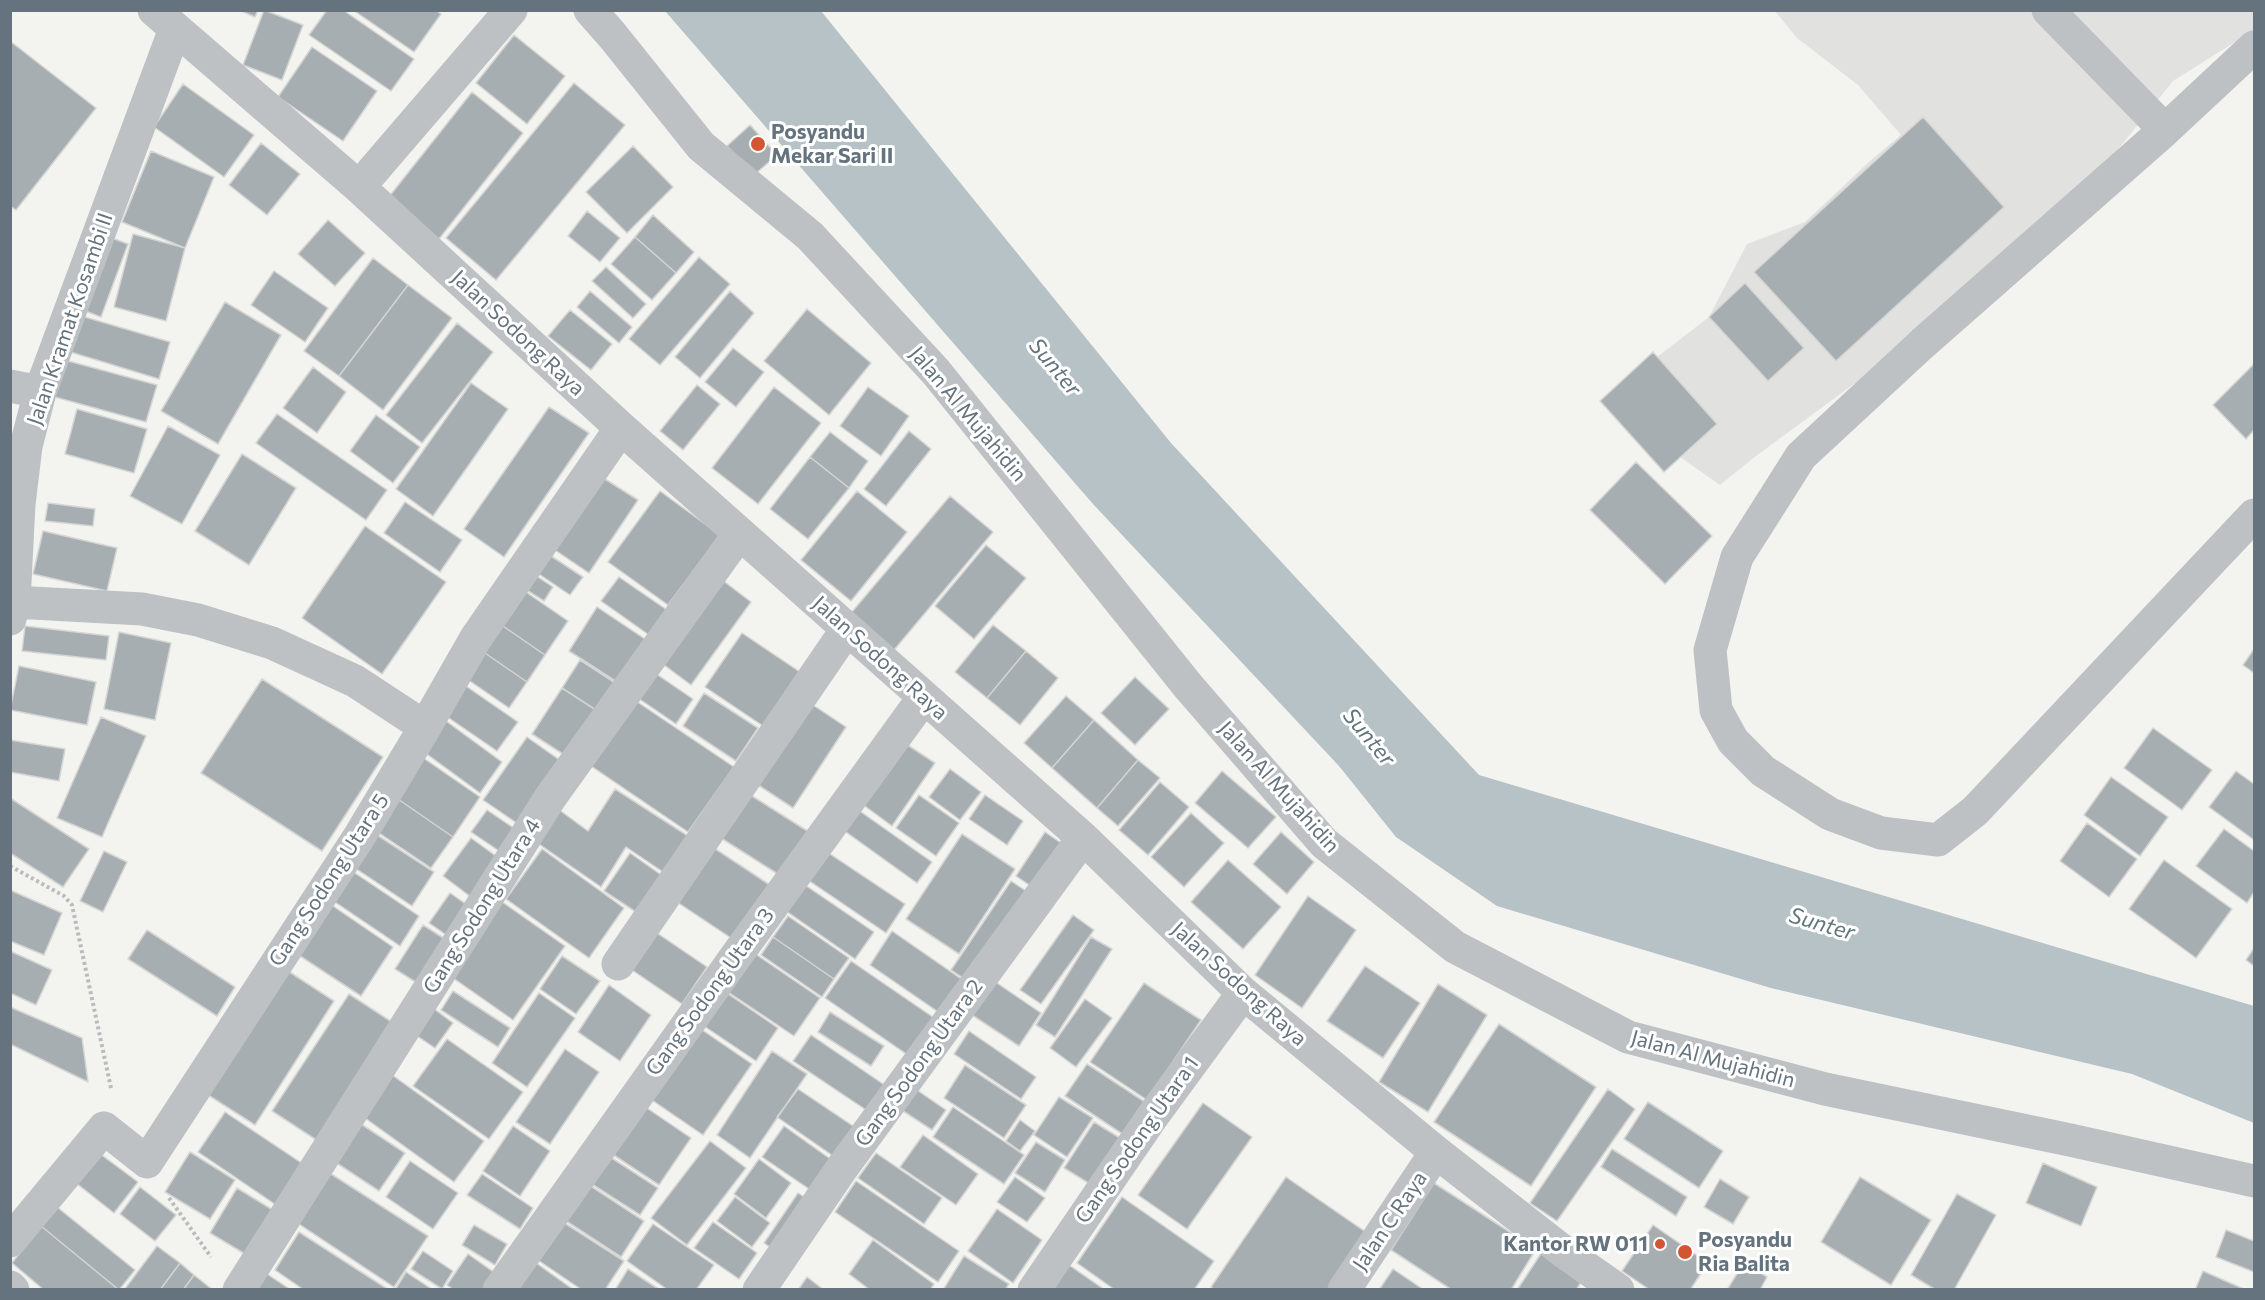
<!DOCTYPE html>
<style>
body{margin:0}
#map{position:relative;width:2265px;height:1300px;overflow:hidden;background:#f3f3f0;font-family:Commissioner,sans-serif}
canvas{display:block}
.frame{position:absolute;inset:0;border:12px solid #65737e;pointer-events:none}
</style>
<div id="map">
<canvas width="2265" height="1300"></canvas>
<div class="frame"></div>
</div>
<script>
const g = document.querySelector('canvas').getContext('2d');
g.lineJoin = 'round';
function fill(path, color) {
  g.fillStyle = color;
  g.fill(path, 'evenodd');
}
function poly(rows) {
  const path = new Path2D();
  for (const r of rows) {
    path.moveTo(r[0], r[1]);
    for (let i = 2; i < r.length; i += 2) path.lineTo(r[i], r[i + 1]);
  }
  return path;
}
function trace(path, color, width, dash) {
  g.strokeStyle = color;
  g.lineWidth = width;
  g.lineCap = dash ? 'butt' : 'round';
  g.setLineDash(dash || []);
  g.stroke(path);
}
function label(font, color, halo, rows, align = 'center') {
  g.font = font + ' Commissioner,sans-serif';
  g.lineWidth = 6;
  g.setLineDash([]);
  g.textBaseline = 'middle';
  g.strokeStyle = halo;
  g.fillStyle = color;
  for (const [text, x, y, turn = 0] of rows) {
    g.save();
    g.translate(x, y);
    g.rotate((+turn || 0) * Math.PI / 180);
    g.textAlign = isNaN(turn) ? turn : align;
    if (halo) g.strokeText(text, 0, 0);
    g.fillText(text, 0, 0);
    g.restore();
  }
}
fill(poly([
 [1775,11,2254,11,2254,30,2173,81,2103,168,1881,364,1756,456,1720,485,1600,401,1709,317,1747,244,1805,222,1871,160,1901,135,1858,85,1797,38]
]), '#e1e2e0');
fill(poly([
 [665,11,821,11,1171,443,1479,775,2254,1006,2254,1123,2132,1074,1771,988,1497,906,1396,837,1339,766,1093,504]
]), '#b7c2c6');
const building = poly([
 [239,10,258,10,255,17,239,10],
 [264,10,303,25,282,80,243,65,264,10],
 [327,10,343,10,414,59,391,91,309,35,327,10],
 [353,10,436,10,441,14,414,52,353,10],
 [514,35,565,76,527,124,476,83,514,35],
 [10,41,96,108,16,210,10,206,10,41],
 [312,47,377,91,343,141,278,97,312,47],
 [574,83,625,125,496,280,446,238,574,83],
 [183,84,254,135,224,177,154,127,183,84],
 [472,92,523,133,439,239,388,198,472,92],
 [1923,117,2004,207,1836,361,1754,272,1923,117],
 [750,125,777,155,754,175,727,146,750,125],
 [261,143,300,174,267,215,229,185,261,143],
 [633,146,673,187,627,233,586,192,633,146],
 [151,151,214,177,185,248,122,222,151,151],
 [587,211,620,238,600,262,568,236,587,211],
 [653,215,694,252,676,273,635,237,653,215],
 [328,220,365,253,335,286,298,254,328,220],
 [101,234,128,244,101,317,75,307,101,234],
 [133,234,185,248,166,321,114,307,133,234],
 [635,237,676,273,652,300,611,264,635,237],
 [699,257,730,284,660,365,629,339,699,257],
 [373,258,408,285,339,376,304,351,373,258],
 [606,267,646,304,633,318,592,281,606,267],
 [274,271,328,308,305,342,251,305,274,271],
 [1745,283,1804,348,1768,381,1709,317,1745,283],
 [408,285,452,318,383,410,339,376,408,285],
 [590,291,632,327,619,343,577,307,590,291],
 [730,291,754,313,700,378,675,357,730,291],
 [225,302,281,335,218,444,161,411,225,302],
 [807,309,871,363,829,415,764,361,807,309],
 [570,310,612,344,591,370,548,336,570,310],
 [78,315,170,342,159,379,67,351,78,315],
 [457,323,493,352,422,443,386,415,457,323],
 [733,348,764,372,736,407,705,382,733,348],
 [1653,352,1717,424,1664,472,1600,401,1653,352],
 [61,359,157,385,146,422,51,396,61,359],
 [2254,364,2254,430,2246,439,2213,405,2254,364],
 [313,367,346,392,317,433,283,408,313,367],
 [471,383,508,409,433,516,396,489,471,383],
 [697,385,720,404,683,450,660,431,697,385],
 [774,387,821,423,758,504,712,468,774,387],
 [868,387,909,416,881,456,840,426,868,387],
 [549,407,589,433,504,557,464,529,549,407],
 [77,409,147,429,134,473,65,454,77,409],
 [277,414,387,490,366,520,256,443,277,414],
 [376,415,420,447,393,483,350,451,376,415],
 [168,426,220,455,182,524,130,496,168,426],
 [909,431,931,449,886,506,864,489,909,431],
 [830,432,868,461,849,488,810,457,830,432],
 [242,454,296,488,249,565,195,531,242,454],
 [810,457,849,488,808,539,770,509,810,457],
 [1636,462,1712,536,1665,584,1590,510,1636,462],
 [597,474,638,500,589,573,549,546,597,474],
 [660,491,720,535,668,605,608,562,660,491],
 [857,491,907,532,851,601,801,560,857,491],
 [950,496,993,532,894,650,851,613,950,496],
 [405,502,462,540,440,572,384,533,405,502],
 [48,503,95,509,93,526,45,521,48,503],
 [365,526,446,582,382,674,302,618,365,526],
 [43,531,117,548,107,591,33,574,43,531],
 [986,545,1026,578,974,639,935,606,986,545],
 [545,552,583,577,570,595,533,570,545,552],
 [532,573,553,587,544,601,522,587,532,573],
 [717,576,751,602,691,685,656,659,717,576],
 [619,577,667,610,649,635,601,601,619,577],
 [523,590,568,621,545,655,500,624,523,590],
 [597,607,645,639,617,682,569,651,597,607],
 [500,624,545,655,527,682,482,651,500,624],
 [993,625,1026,651,987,698,955,672,993,625],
 [25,626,109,636,106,660,22,651,25,626],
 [119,632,171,643,155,720,104,709,119,632],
 [742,633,803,674,766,728,705,687,742,633],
 [2254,649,2254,673,2243,665,2254,649],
 [482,651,527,682,509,708,464,677,482,651],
 [1026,651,1058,678,1020,725,987,698,1026,651],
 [580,660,620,686,602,714,562,688,580,660],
 [19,666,96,682,87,725,10,710,19,666],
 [652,671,693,699,676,724,635,696,652,671],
 [1135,677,1169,709,1135,745,1101,713,1135,677],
 [262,679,383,757,322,851,201,773,262,679],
 [463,684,518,722,497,751,443,714,463,684],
 [562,688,602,714,572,760,532,734,562,688],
 [704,693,758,728,736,761,683,726,704,693],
 [1066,696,1094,720,1052,768,1024,743,1066,696],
 [636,701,734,767,688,832,591,766,636,701],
 [807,701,846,727,793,808,752,781,807,701],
 [101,717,146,736,102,837,57,818,101,717],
 [1094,720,1138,760,1097,808,1052,768,1094,720],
 [446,721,502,762,480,793,424,752,446,721],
 [2153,728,2212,770,2182,810,2124,768,2153,728],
 [527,737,568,766,524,828,483,800,527,737],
 [10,740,65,749,59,781,10,772,10,740],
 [900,740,935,763,892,826,858,801,900,740],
 [419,755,480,797,453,837,392,795,419,755],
 [1138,760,1160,778,1118,826,1097,808,1138,760],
 [950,769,981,792,960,820,929,797,950,769],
 [1222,771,1276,817,1248,848,1195,803,1222,771],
 [2236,771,2254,784,2254,840,2209,807,2236,771],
 [2111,777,2168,817,2140,856,2084,815,2111,777],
 [1160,782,1189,807,1148,855,1119,830,1160,782],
 [615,789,688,836,663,872,626,847,601,887,536,842,558,809,588,831,615,789],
 [741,789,809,832,781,876,713,833,741,789],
 [392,795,453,837,431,868,370,827,392,795],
 [919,795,959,823,936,856,896,828,919,795],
 [985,795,1023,821,1007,845,969,819,985,795],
 [10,798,89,849,63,887,10,853,10,798],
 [854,807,932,862,917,883,839,827,854,807],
 [487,810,521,833,505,855,471,832,487,810],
 [1191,813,1224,843,1184,887,1151,857,1191,813],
 [2087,823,2137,859,2109,897,2060,861,2087,823],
 [2224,829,2254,851,2254,892,2247,903,2196,866,2224,829],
 [1045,832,1064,845,1035,889,1016,876,1045,832],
 [1281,832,1314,862,1287,894,1253,864,1281,832],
 [374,833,434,872,412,906,352,866,374,833],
 [962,834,1015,869,959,954,906,919,962,834],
 [471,838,507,864,479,903,443,876,471,838],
 [711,846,773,887,737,942,674,900,711,846],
 [542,849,624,908,589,958,506,899,542,849],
 [824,850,905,904,886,933,805,878,824,850],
 [104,851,127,862,103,912,80,901,104,851],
 [630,853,670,881,645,918,604,891,630,853],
 [1228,860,1281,907,1243,949,1191,902,1228,860],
 [2164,860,2232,909,2196,958,2129,909,2164,860],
 [349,869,419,916,400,946,329,898,349,869],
 [1011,881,1029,893,969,982,951,970,1011,881],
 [805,885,874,932,855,959,786,911,805,885],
 [10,890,62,913,44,955,10,941,10,890],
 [450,893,476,911,455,941,429,923,450,893],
 [1308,896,1356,930,1302,1008,1255,975,1308,896],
 [498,899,565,946,513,1020,446,973,498,899],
 [330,904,393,947,361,996,297,954,330,904],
 [1073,915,1094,930,1041,1004,1020,990,1073,915],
 [788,916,849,958,834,979,773,937,788,916],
 [423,925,456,946,428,990,395,969,423,925],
 [147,930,235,987,217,1016,128,959,147,930],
 [654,931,707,967,682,1004,629,968,654,931],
 [892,931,970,985,947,1018,870,965,892,931],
 [773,937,834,979,822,997,761,955,773,937],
 [1091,937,1112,949,1055,1037,1036,1025,1091,937],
 [2254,948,2254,966,2246,960,2254,948],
 [10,951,52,970,36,1005,10,993,10,951],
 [754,953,820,998,794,1036,728,992,754,953],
 [562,956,600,981,576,1014,540,989,562,956],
 [851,961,943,1024,918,1062,825,998,851,961],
 [1365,966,1420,1003,1383,1058,1327,1021,1365,966],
 [285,969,334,1001,255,1125,205,1093,285,969],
 [994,981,1041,1013,1019,1046,972,1015,994,981],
 [1144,983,1201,1020,1147,1100,1090,1062,1144,983],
 [1438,984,1487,1015,1428,1112,1379,1082,1438,984],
 [609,985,651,1015,620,1061,578,1032,609,985],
 [718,987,778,1028,756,1061,695,1020,718,987],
 [453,991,510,1028,498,1047,441,1010,453,991],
 [539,993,575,1018,527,1087,492,1063,539,993],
 [349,994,398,1026,321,1143,272,1111,349,994],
 [1085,999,1112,1018,1076,1067,1050,1048,1085,999],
 [429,1005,453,1023,435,1048,411,1032,429,1005],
 [10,1007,82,1038,88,1082,10,1044,10,1007],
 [830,1012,884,1046,871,1066,818,1032,830,1012],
 [692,1023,752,1064,703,1135,643,1094,692,1023],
 [1499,1024,1596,1087,1531,1186,1434,1122,1499,1024],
 [969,1031,1036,1077,1021,1099,954,1054,969,1031],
 [811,1035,889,1088,872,1114,793,1061,811,1035],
 [447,1039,523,1092,489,1139,413,1086,447,1039],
 [565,1049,599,1072,550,1144,516,1122,565,1049],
 [772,1051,807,1074,750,1158,717,1135,772,1051],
 [1087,1064,1145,1102,1124,1135,1065,1096,1087,1064],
 [965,1065,1026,1105,1004,1138,944,1098,965,1065],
 [388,1072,484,1141,454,1182,358,1113,388,1072],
 [914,1088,946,1110,932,1130,900,1109,914,1088],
 [798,1089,856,1128,836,1158,777,1117,798,1089],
 [1608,1089,1635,1109,1557,1221,1530,1203,1608,1089],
 [1059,1097,1093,1118,1067,1157,1034,1135,1059,1097],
 [638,1102,691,1138,659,1185,606,1150,638,1102],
 [1648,1102,1723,1151,1699,1188,1624,1139,1648,1102],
 [1203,1103,1252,1137,1187,1229,1138,1195,1203,1103],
 [953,1107,1024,1155,1004,1184,933,1137,953,1107],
 [225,1112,309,1168,282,1209,198,1152,225,1112],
 [355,1120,405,1153,379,1191,329,1158,355,1120],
 [1020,1120,1035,1131,1020,1151,1006,1141,1020,1120],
 [1094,1122,1120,1138,1090,1184,1064,1168,1094,1122],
 [513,1126,550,1151,520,1196,483,1171,513,1126],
 [784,1126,836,1163,815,1193,762,1157,784,1126],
 [923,1135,978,1174,956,1205,900,1167,923,1135],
 [710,1141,746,1168,687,1245,651,1218,710,1141],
 [1036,1142,1065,1160,1045,1192,1015,1173,1036,1142],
 [1612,1149,1687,1197,1676,1216,1601,1167,1612,1149],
 [190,1152,235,1180,210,1219,165,1192,190,1152],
 [99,1153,138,1182,114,1213,76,1183,99,1153],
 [604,1153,658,1188,640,1215,587,1181,604,1153],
 [876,1153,942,1198,924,1224,858,1178,876,1153],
 [759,1159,791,1183,766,1218,734,1194,759,1159],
 [410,1161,458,1193,433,1229,386,1197,410,1161],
 [2043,1163,2097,1187,2081,1226,2026,1203,2043,1163],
 [328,1172,428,1236,394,1287,296,1222,328,1172],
 [482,1174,533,1208,520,1229,467,1195,482,1174],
 [1015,1177,1045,1198,1027,1222,997,1202,1015,1177],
 [1286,1177,1370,1235,1333,1290,1215,1290,1211,1287,1286,1177],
 [1860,1177,1931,1220,1891,1285,1821,1242,1860,1177],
 [580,1179,644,1221,621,1257,557,1215,580,1179],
 [1720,1179,1749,1197,1733,1224,1704,1207,1720,1179],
 [856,1181,959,1251,938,1282,835,1212,856,1181],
 [1434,1183,1536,1249,1511,1290,1452,1290,1391,1250,1434,1183],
 [140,1187,176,1215,155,1241,120,1214,140,1187],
 [237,1188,281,1215,255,1260,210,1233,237,1188],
 [798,1193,813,1203,779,1253,764,1243,798,1193],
 [1957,1194,1996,1215,1954,1290,1936,1290,1911,1275,1957,1194],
 [735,1197,770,1223,752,1247,717,1221,735,1197],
 [1122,1197,1214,1261,1194,1290,1115,1290,1077,1263,1122,1197],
 [57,1207,135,1270,119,1290,41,1226,57,1207],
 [997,1209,1042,1240,1013,1283,968,1251,997,1209],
 [552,1215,624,1261,605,1290,582,1290,526,1252,552,1215],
 [713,1222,757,1253,739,1279,694,1248,713,1222],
 [653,1224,714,1265,696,1290,668,1290,627,1261,653,1224],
 [474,1225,507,1244,495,1265,462,1245,474,1225],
 [1653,1225,1708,1263,1690,1290,1650,1290,1622,1271,1653,1225],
 [41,1226,119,1290,44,1290,12,1263,41,1226],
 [2226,1230,2254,1241,2254,1272,2216,1257,2226,1230],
 [299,1232,389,1290,304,1290,275,1270,299,1232],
 [873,1240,934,1284,930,1290,870,1290,849,1274,873,1240],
 [157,1246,180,1263,160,1290,124,1290,157,1246],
 [1544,1249,1585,1276,1576,1290,1517,1290,1544,1249],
 [423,1251,453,1271,442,1289,411,1269,423,1251],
 [468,1254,495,1273,484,1290,454,1290,447,1285,468,1254],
 [964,1256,1009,1284,1005,1290,943,1290,964,1256],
 [529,1258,574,1290,508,1290,529,1258],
 [1744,1262,1767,1277,1760,1290,1727,1290,1744,1262],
 [180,1263,194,1275,183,1290,160,1290,180,1263],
 [1069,1265,1105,1290,1052,1290,1069,1265],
 [628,1269,660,1290,615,1290,628,1269],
 [1393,1269,1424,1290,1379,1290,1393,1269],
 [2203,1271,2246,1290,2195,1290,2203,1271],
 [264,1272,291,1290,253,1290,264,1272],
 [406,1272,433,1290,395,1290,406,1272],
 [194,1275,213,1290,183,1290,194,1275],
 [807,1277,824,1290,798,1290,807,1277]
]);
fill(building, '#a7aeb2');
trace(building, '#d5d5d3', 1.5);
trace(poly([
 [10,866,64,896,72,905,111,1088],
 [169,1198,211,1257]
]), '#b9bbbd', 4, [3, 3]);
trace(poly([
 [154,10,359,187,621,428,1083,838,1243,993,1436,1152,1564,1252,1618,1290],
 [590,10,612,35,701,146,810,236,936,372,1188,686,1324,843,1455,947,1628,1037,1825,1089,2070,1140,2254,1181],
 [2048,10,2165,130],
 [2254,47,2165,130,1923,343,1801,456,1737,557,1710,650,1716,710,1733,741,1763,771,1830,814,1881,833,1938,840,1975,811,2254,515],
 [359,187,511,10],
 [10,386,40,392],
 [14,602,142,609,198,620,272,643,355,681,425,727],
 [10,619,14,602,19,504,26,446,40,392,175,29],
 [618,964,847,629],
 [10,1241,104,1128,147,1162,359,837,425,727,476,638,621,428],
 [10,1287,13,1290],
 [239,1290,550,798,739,534],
 [499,1290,734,959,924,697],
 [759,1290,842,1168,1083,838],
 [1034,1290,1152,1117,1243,993],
 [1344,1290,1436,1152]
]), '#bdc1c4', 33);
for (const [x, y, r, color] of [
 [758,144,8,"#d25631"],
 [1660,1244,6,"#d25631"],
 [1685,1252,8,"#d25631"]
]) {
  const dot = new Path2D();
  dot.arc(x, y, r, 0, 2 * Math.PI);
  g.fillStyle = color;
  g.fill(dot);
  trace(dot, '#fff', 2);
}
label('bold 21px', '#65737e', '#fff', [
 ["Posyandu",771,132],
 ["Mekar Sari II",771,156],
 ["Posyandu",1698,1240],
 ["Ria Balita",1698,1264],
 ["Kantor RW 011",1648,1244,"right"]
], 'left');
label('21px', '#65737e', '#fff', [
 ["Jalan Kramat Kosambi II",70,319,-71],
 ["Jalan Sodong Raya",518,333,43],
 ["Jalan Al Mujahidin",968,414,50],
 ["Jalan Sodong Raya",880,658,42],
 ["Jalan Al Mujahidin",1279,787,48],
 ["Gang Sodong Utara 5",329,880,-57],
 ["Gang Sodong Utara 4",482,906,-58],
 ["Jalan Sodong Raya",1239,984,42],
 ["Gang Sodong Utara 3",710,992,-54],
 ["Jalan Al Mujahidin",1713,1059,15],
 ["Gang Sodong Utara 2",919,1063,-54],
 ["Gang Sodong Utara 1",1137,1140,-55],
 ["Jalan C Raya",1390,1221,-56]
]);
label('italic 22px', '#61757b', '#fff', [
 ["Sunter",1055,367,50],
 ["Sunter",1369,737,50],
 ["Sunter",1822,924,16]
]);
</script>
